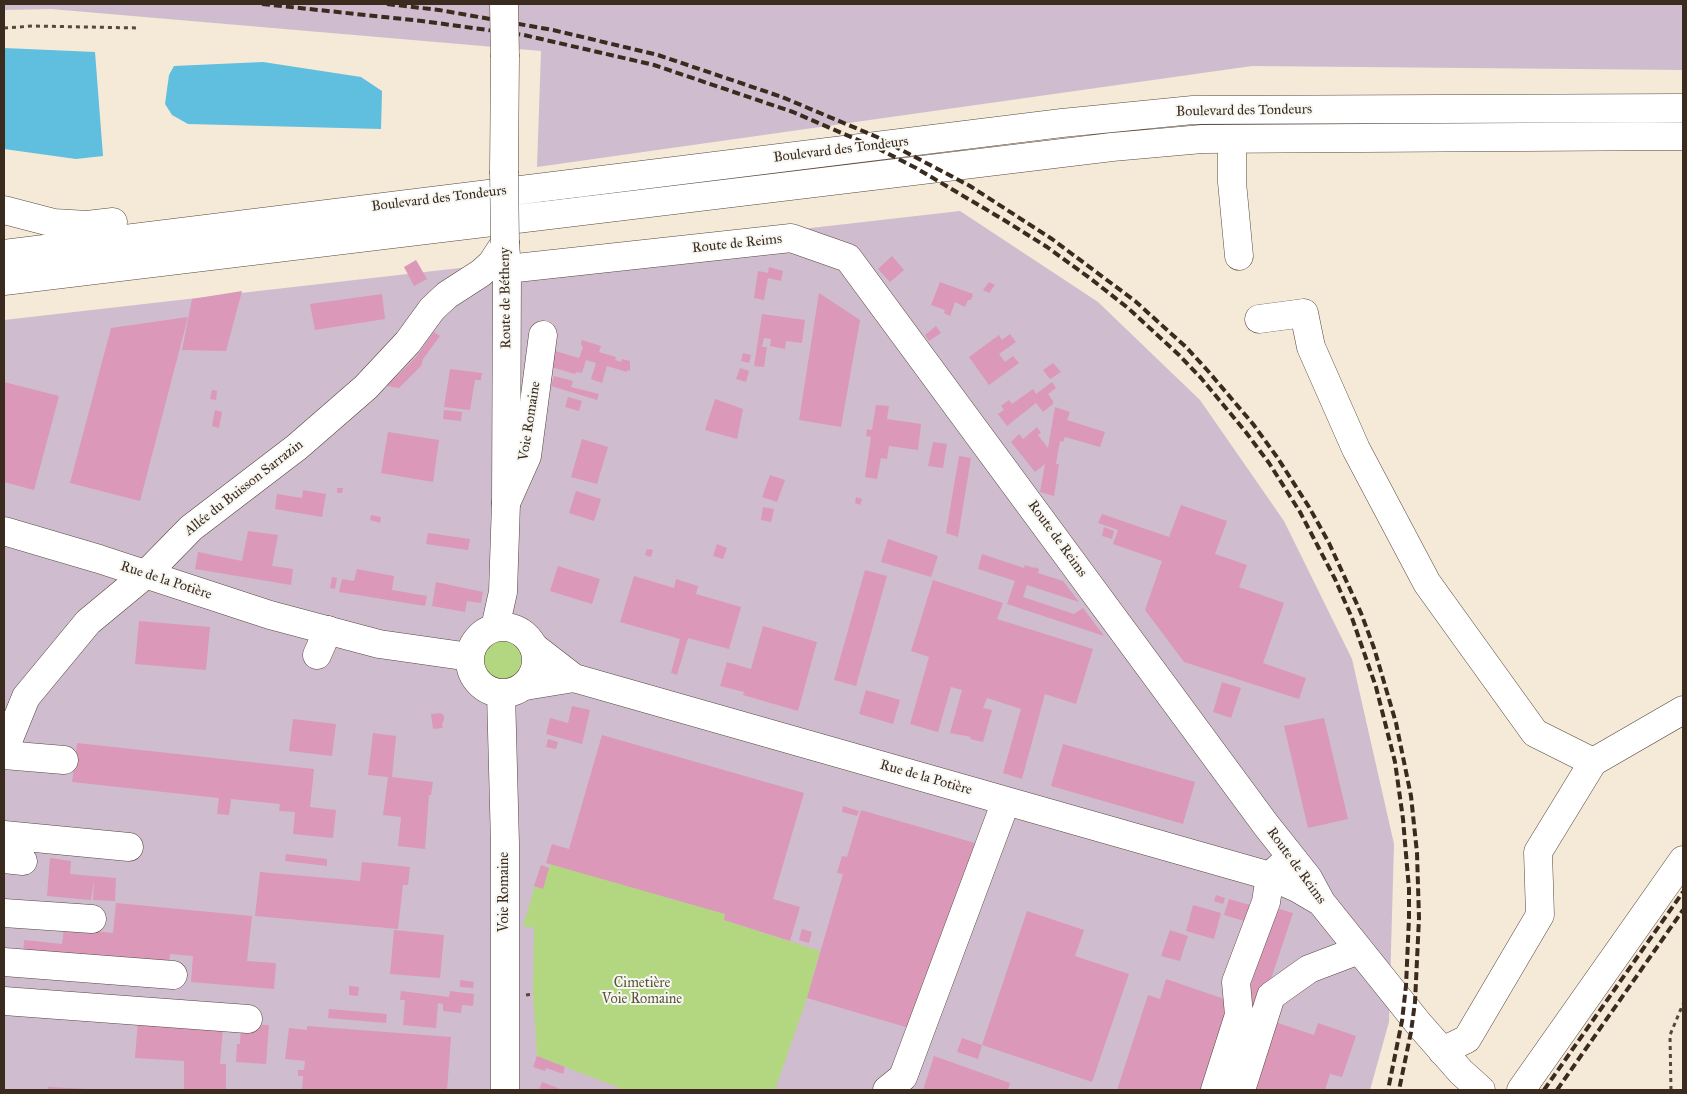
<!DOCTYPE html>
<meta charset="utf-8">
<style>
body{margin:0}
#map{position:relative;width:1687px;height:1094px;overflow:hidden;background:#f5e9d8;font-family:"IM FELL Great Primer",serif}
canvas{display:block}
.frame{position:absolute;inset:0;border:5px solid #3b2a1e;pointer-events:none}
</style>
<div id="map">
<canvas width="1687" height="1094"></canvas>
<div class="frame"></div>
</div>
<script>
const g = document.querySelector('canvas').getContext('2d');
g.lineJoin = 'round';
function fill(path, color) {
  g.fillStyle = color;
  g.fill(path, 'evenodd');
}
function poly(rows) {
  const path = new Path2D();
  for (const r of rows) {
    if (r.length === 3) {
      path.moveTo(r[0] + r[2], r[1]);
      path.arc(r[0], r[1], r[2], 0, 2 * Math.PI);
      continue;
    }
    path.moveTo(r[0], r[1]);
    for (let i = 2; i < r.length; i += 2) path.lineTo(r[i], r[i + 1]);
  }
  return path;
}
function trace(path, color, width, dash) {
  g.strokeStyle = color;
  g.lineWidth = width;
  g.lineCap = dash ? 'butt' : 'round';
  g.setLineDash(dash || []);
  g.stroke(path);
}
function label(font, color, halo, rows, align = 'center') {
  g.font = font + ' "IM FELL Great Primer",serif';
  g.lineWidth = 4;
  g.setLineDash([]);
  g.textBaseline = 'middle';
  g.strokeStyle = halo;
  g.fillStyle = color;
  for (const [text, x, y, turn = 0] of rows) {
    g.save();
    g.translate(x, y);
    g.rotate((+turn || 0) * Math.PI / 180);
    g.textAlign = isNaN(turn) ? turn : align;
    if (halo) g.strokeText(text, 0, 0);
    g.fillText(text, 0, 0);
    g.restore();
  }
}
fill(poly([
 [4,4,1683,4,1683,70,1252,66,537,167,541,51,51,9,4,10],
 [960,211,1098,302,1200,400,1284,521,1352,659,1394,844,1389,1022,1370,1090,4,1090,4,320]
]), '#cfbdcf');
fill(poly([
 [503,661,23],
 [551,864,725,914,724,920,820,951,807,998,775,1090,625,1090,537,1056,533,992,534,928,523,926,541,865,549,868]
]), '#b3d780');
fill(poly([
 [4,48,95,52,103,156,76,159,4,149],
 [263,62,361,77,382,91,381,129,188,124,172,115,165,104,169,75,174,66]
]), '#60bede');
fill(poly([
 [892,256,904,270,890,282,878,269],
 [416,260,427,279,414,286,404,267],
 [769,267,783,271,781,281,768,278,764,300,754,298,758,271,768,273],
 [940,282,973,294,971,300,968,300,965,307,955,302,950,316,944,313,945,310,931,305],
 [989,282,995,285,989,293,983,290],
 [242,291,226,351,182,350,192,299],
 [819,293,860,320,841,427,799,420],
 [382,294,385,319,315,330,310,304],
 [762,314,805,320,802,343,786,341,785,349,770,346,771,339,764,338,762,347,767,347,764,367,754,366],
 [188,317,140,501,70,483,111,328],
 [936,326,941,333,929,341,925,335],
 [434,332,440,336,423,359,421,366,399,388,387,386,416,357],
 [1010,334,1016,342,999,354,1005,362,1013,356,1019,363,989,385,969,357,999,335,1002,340],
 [582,340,601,346,599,352,616,357,615,360,621,362,622,359,630,361,630,371,627,370,627,372,607,366,602,383,591,379,596,363,586,360,582,373,576,372,575,374,551,367,555,351,579,358,583,348,581,344],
 [743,353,751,355,749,363,741,361],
 [1053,363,1061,372,1050,379,1043,370],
 [740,368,749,371,746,382,736,379],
 [450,369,482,373,481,380,475,380,470,410,444,407],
 [554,376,573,381,571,387,599,394,597,400,551,386],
 [4,382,59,396,34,490,4,482],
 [1052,382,1056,388,1048,394,1053,401,1053,404,1043,412,1036,403,1007,426,998,414,1004,410,1001,406,1009,400,1012,404,1033,389,1036,394],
 [212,390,217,391,216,400,210,399],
 [568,397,582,401,579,411,565,407],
 [715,399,743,409,737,439,705,430],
 [876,405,889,406,887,419,921,424,918,450,889,446,887,459,881,458,877,479,865,477,871,437,866,436,867,429,872,430],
 [1055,407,1070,412,1067,420,1105,432,1100,447,1065,437,1063,442,1060,441,1056,464,1059,464,1054,496,1040,492,1045,464,1035,472,1011,442,1019,434,1023,439,1037,427,1041,433,1038,435,1048,448],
 [215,410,222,412,219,428,212,426],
 [444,410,462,412,461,421,443,419],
 [388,432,439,440,433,482,381,473],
 [582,439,608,447,597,484,571,477],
 [933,442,947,444,943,468,928,466],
 [959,456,971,458,958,537,946,533],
 [770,475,785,480,777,502,762,497],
 [337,488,343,488,342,493,337,493],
 [303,490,326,494,322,517,275,509,277,494,302,498],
 [576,491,601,499,594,521,569,513],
 [856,497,862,499,860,505,855,503],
 [1181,505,1227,521,1215,554,1247,565,1239,587,1284,603,1263,663,1306,678,1299,699,1184,662,1145,610,1162,561,1113,544,1118,530,1098,523,1102,514,1169,537],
 [763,507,774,509,771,522,761,520],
 [371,515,381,517,380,523,370,520],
 [1104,527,1114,531,1112,539,1102,536],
 [248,531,278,535,272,566,293,569,291,585,195,569,198,552,242,561],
 [428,533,470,539,468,550,426,544],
 [888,539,938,556,931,577,881,562],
 [717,544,727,548,723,559,713,556],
 [647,549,653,550,651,557,645,555],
 [982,554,1024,568,1025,565,1034,568,1035,567,1039,569,1038,573,1063,581,1079,602,1027,585,1023,597,1074,614,1083,608,1104,636,1007,604,1015,581,978,569],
 [558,566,600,579,592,604,550,591],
 [357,569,394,576,392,590,427,596,425,606,339,592,342,579,354,581],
 [865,570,887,576,856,686,834,680],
 [634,576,674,588,676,579,698,586,696,594,741,607,729,649,688,638,677,675,671,673,680,639,620,622],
 [332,577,337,578,335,589,330,588],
 [933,580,1003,603,997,619,1093,649,1076,704,1045,694,1022,779,1003,773,1021,709,987,698,983,708,992,710,983,742,970,739,971,737,950,733,962,690,951,687,938,732,910,724,929,657,911,651],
 [436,582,483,592,481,603,467,601,465,612,432,606],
 [139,621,210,627,206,670,135,664],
 [763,626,817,642,798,711,743,695,744,692,720,686,727,662,751,669],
 [1222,682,1241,688,1231,718,1213,712],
 [866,690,900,700,893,724,859,714],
 [572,706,590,710,582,744,546,734,550,718,568,723],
 [441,713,444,716,444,720,442,724,443,728,433,729,431,714],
 [1324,718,1348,819,1308,828,1284,726],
 [293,719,336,724,332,756,289,751],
 [373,733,396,736,392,777,433,782,431,795,429,795,425,849,398,846,401,817,383,815,388,777,368,775],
 [602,735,804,793,773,899,800,907,790,941,724,920,725,914,546,863,552,844,569,849],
 [548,739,558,742,556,749,546,747],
 [77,743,314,769,310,807,336,810,333,838,293,834,295,812,279,811,280,804,231,799,229,815,217,814,219,798,72,782],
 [1063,744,1195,782,1183,824,1051,786],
 [843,806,859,811,857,816,842,812],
 [861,810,982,845,916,1030,807,998,843,874,837,873,842,856,847,857],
 [286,854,327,859,327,866,285,861],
 [50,858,71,861,70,874,116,878,115,901,93,900,94,880,91,900,47,896],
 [362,862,410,867,408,885,403,885,398,929,255,916,260,872,360,881],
 [541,865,549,868,543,889,534,886],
 [1216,895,1225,898,1223,904,1214,901],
 [1229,899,1250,905,1249,907,1256,909,1251,923,1224,915],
 [116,903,252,916,247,961,276,963,274,989,191,982,193,956,170,954,169,968,23,954,24,940,62,944,64,928,113,933],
 [1193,905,1221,913,1214,939,1186,931],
 [1279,909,1293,913,1258,1018,1253,1016,1249,990,1275,911,1278,912],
 [1027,911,1084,930,1075,956,1129,974,1092,1082,982,1045],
 [802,929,812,932,809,943,799,940],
 [394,930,444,935,440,978,390,974],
 [1170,930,1188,936,1180,961,1161,956],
 [1166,979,1236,1003,1207,1090,1117,1090,1148,995,1160,999],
 [460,980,474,982,473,988,460,987],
 [349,986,359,987,358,996,349,995],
 [401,991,449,997,450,991,474,994,473,1006,462,1005,461,1013,443,1011,443,1004,438,1003,436,1028,403,1025,405,1000,400,1000],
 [329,1009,387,1014,386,1023,328,1018],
 [138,1020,223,1027,220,1064,226,1064,226,1090,184,1090,184,1061,135,1058],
 [1272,1021,1314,1035,1318,1023,1356,1036,1342,1077,1330,1074,1325,1090,1249,1090],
 [241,1024,269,1025,266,1064,236,1062,237,1044,240,1044],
 [307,1026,451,1037,447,1090,302,1090,303,1076,298,1076,298,1070,304,1070,305,1061,285,1059,289,1028,307,1030],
 [962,1038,982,1045,978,1059,957,1052],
 [537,1056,565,1067,563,1074,546,1068,545,1071,533,1067],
 [934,1056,1010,1083,1008,1090,923,1090],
 [542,1082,563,1090,539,1090],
 [48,1087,88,1089,88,1090,47,1090]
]), '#db98b8');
const minor = poly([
 [1232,139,1232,182,1239,256],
 [507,269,791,238,848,258,1266,825,1308,878,1321,902,1418,1023,1461,1072,1481,1090],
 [1259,319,1304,313,1311,347,1356,449,1427,583,1535,733,1593,762],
 [506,503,527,456,543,335],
 [534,647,574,678],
 [317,655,328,630],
 [525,686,574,678,1270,876,1297,888,1321,902],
 [4,751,26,697,88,622,146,574,191,528,297,447,366,387,408,342,432,309,447,295,481,273,492,263,505,243],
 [4,755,64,760],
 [4,835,129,847],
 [4,859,23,861],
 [4,913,92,919],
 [4,962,173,975],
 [4,1001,248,1019],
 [1442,1051,1467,1039,1540,915,1538,852,1593,762,1683,710],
 [887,1090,903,1077,1006,801],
 [1215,1090,1239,1015,1236,982,1266,902,1270,876,1283,864],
 [1241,1090,1271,996,1309,969,1359,950],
 [1521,1090,1683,860]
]);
const major = poly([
 [504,171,505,57],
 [4,531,99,559,270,615,379,644,470,657],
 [503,660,33],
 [495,628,503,592,506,503,507,269,505,243],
 [501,693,505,844,505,1090]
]);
const highway = poly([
 [4,210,54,223,87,225,113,222],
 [4,254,1062,123,1193,110,1683,108],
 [4,281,1112,147,1202,139,1683,136]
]);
trace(minor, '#57473a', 29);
trace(major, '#57473a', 29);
trace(highway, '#57473a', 29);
trace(poly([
 [4,28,33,26,139,28],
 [526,995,534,994],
 [1671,1090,1670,1035,1683,1004]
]), '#57473a', 3, [4, 4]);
trace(minor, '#fff', 28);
trace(major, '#fff', 28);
trace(highway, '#fff', 28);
trace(poly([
 [262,4,422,21,524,35,654,65,793,112,879,149,916,168,1004,220,1047,247,1091,279,1128,308,1179,355,1201,378,1245,431,1269,463,1300,512,1335,579,1352,618,1376,687,1395,762,1403,819,1409,889,1409,918,1406,986,1402,1021,1388,1090],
 [387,4,439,10,553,30,658,55,782,97,877,137,970,186,1052,239,1135,301,1186,347,1208,371,1253,424,1277,457,1309,507,1329,543,1361,613,1374,648,1396,723,1411,796,1417,853,1419,918,1415,1002,1411,1032,1399,1090],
 [1544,1090,1683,892],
 [1557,1090,1683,910]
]), '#3b2a1e', 4, [8, 4]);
const majorBridge = poly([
 [504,4,505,57],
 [504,171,505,243]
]);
trace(majorBridge, '#57473a', 29, []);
trace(majorBridge, '#fff', 28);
label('14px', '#3b2a1e', '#f6f6f2', [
 ["Boulevard des Tondeurs",1244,111,-1],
 ["Boulevard des Tondeurs",841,150,-7],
 ["Boulevard des Tondeurs",439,199,-7],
 ["Route de Reims",737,244,-6],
 ["Route de Bétheny",506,298,-91],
 ["Voie Romaine",530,421,-81],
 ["Allée du Buisson Sarrazin",244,488,-38],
 ["Route de Reims",1057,539,54],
 ["Rue de la Potière",166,581,18],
 ["Rue de la Potière",926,778,16],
 ["Route de Reims",1296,866,54],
 ["Voie Romaine",505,892,-90]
]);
label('14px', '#595536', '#f6f6f2', [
 ["Cimetière",642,984],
 ["Voie Romaine",642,1000]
]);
</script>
